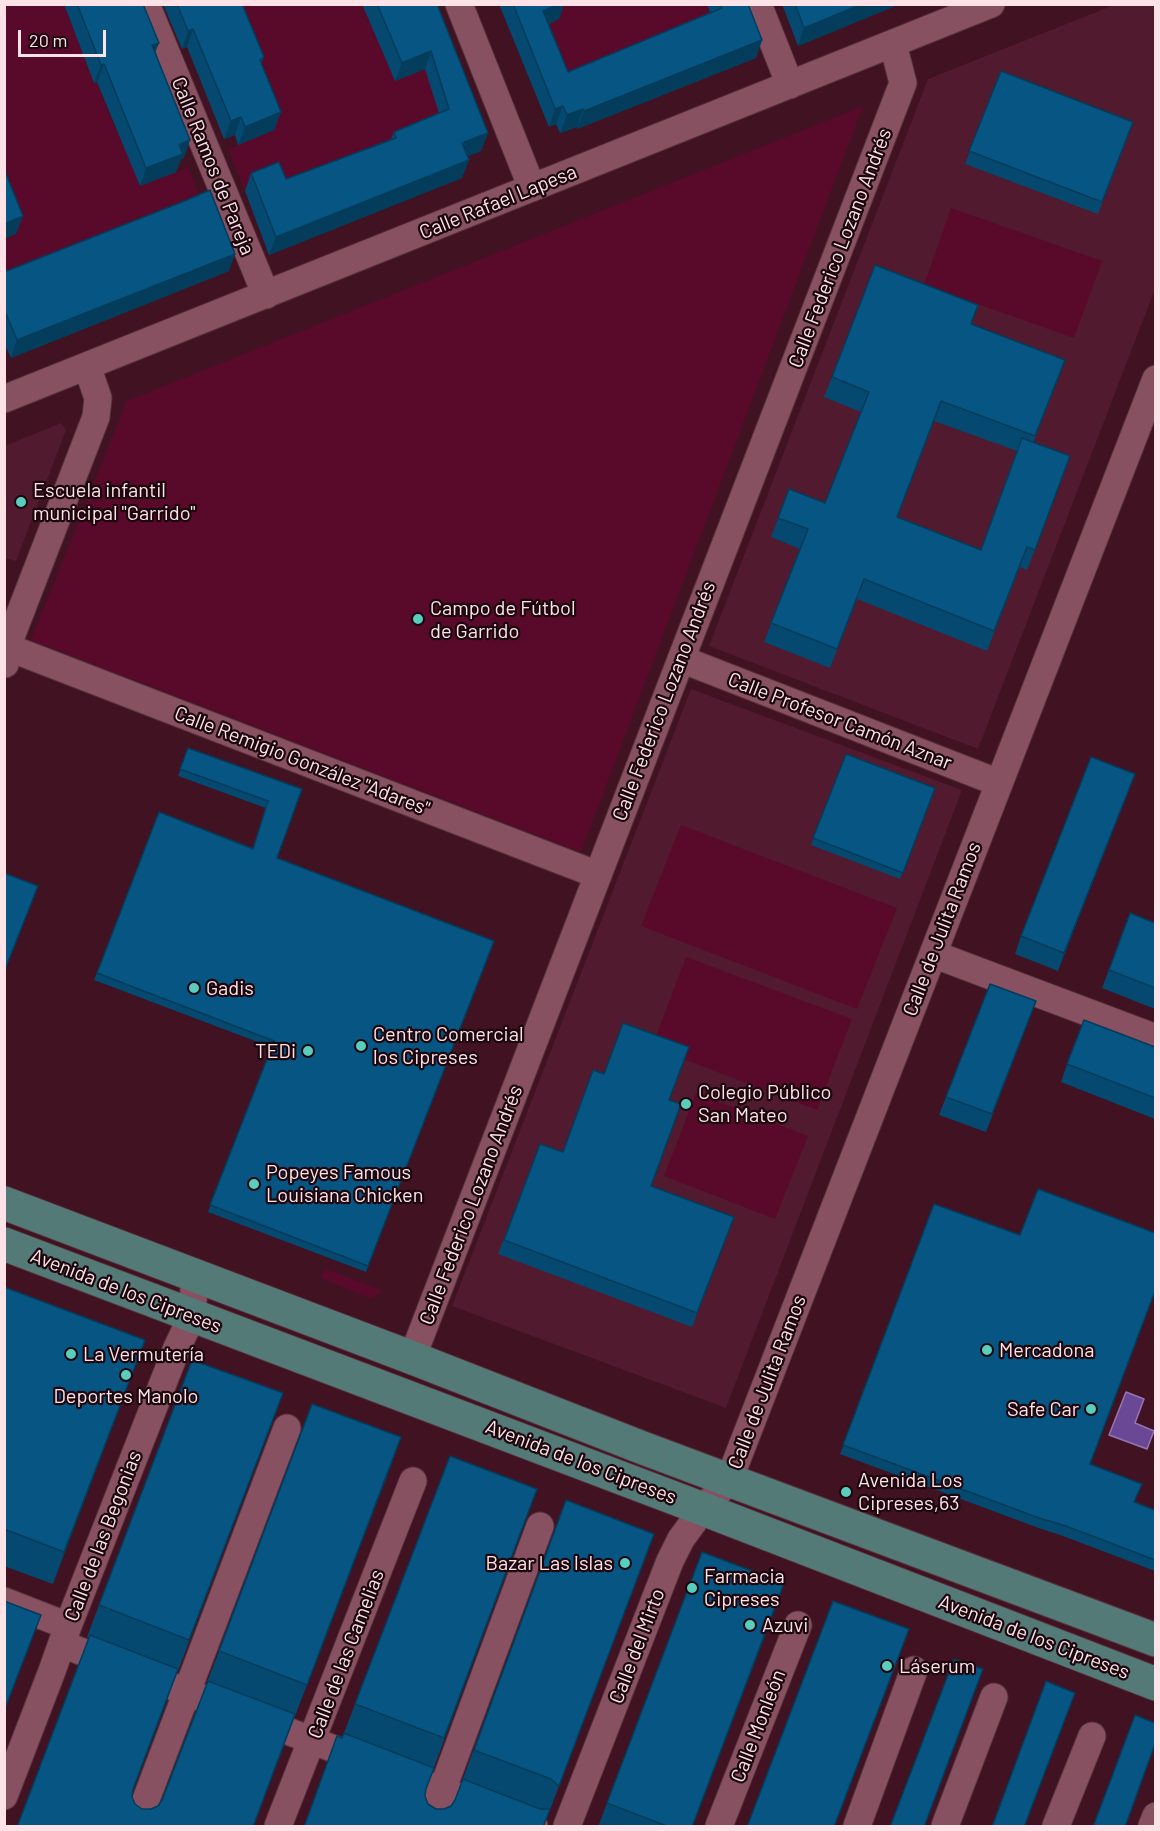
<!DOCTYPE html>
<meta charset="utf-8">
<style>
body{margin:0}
#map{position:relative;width:1160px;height:1831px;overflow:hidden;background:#411222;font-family:Barlow,sans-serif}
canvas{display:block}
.frame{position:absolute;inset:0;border:6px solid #fde2e8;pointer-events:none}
.scale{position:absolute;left:18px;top:30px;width:88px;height:27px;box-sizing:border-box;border:3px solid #fde2e8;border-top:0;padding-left:8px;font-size:18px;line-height:21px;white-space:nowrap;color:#fde2e8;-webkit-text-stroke:4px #1b070d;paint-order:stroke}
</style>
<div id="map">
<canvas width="1160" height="1831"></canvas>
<div class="frame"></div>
<div class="scale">20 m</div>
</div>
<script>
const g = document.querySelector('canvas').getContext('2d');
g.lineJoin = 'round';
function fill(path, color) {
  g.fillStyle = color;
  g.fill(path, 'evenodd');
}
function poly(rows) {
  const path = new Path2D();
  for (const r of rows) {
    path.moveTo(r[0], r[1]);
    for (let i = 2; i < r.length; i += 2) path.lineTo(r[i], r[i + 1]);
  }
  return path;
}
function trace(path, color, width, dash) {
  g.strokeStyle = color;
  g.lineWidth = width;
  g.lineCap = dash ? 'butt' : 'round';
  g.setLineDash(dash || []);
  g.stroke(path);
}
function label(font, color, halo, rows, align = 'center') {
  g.font = font + ' Barlow,sans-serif';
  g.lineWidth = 4.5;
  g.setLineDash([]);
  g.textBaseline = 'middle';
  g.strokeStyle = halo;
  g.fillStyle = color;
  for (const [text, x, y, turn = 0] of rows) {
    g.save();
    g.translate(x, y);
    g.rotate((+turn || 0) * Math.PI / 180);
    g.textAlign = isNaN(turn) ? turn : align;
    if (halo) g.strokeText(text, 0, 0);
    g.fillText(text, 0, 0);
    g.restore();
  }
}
fill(poly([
 [1114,5,1155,5,1155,289,978,749,709,646,928,79],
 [61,423,66,430,16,561,5,558,5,446],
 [691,689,962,790,726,1408,452,1306]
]), '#511a2e');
fill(poly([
 [5,5,64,5,94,83,97,82,117,134,120,133,176,172,188,167,203,207,180,217,205,281,175,293,149,231,5,287],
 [228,5,362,5,395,80,445,61,443,127,335,177,273,180,245,191,228,149,274,130],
 [553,5,707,5,715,26,587,79,525,66,513,39,559,19],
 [863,106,581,852,31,640,127,401],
 [951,208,1102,261,1074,338,924,285],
 [681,825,897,908,857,1009,641,926],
 [686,957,852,1019,817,1110,652,1047],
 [696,1093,808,1136,775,1219,664,1176],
 [325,1269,382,1290,373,1298,369,1298,321,1278]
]), '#590a2b');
const water = poly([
 [1126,1392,1144,1399,1135,1423,1154,1431,1147,1449,1109,1435,1126,1392]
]);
fill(water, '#6a4896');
trace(water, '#9676af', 1.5);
const street = poly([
 [146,4,266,295],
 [459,4,532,188],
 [758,4,790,85],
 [4,399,991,4],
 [7,647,598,875],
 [681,659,999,783],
 [5,664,7,647,96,417,98,398,87,366],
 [933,954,1156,1038],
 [412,1358,903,83,893,44],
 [4,1601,68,1626],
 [62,1644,534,1826],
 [4,1796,52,1671,68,1626,176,1350,192,1316,195,1276],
 [136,1826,287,1428],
 [278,1826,413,1481],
 [429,1826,540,1526],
 [567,1826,670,1561,681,1539,703,1509,729,1480,1156,379],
 [719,1826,798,1625],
 [857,1826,914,1670],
 [945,1826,994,1697],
 [1056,1826,1092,1736],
 [1152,1826,1156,1816]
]);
const primary = poly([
 [4,1203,410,1357,643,1448,1156,1640],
 [4,1244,703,1509,1156,1684]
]);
trace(street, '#55323c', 29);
trace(primary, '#55323c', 35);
trace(street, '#885161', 27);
trace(primary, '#537a77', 33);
fill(poly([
 [64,4,143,4,184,158,181,159,176,172,140,186,97,82,94,83],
 [163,4,242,4,264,57,261,63,281,112,274,130,238,145,235,135,224,139,187,47,182,49],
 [362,4,437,4,488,133,481,151,468,156,462,178,269,255,245,191,251,173,286,179,391,139,394,132,439,113,425,69,395,81],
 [499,4,564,4,559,19,549,24,568,72,710,13,707,4,748,4,762,40,756,58,577,129,577,127,560,133,556,124,549,127],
 [782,4,900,4,798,46],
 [1001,71,1133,122,1098,214,965,164],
 [229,271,11,358,4,343,4,272],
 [971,324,1058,379,1033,443,1070,456,1027,570,1020,567,987,651,857,599,830,668,764,642,800,549,771,537,789,489,825,503,861,412,824,397,832,377],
 [934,421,1017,451,981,550,897,517],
 [188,748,302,789,277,858,494,941,366,1272,208,1212,271,1047,94,980,159,812,253,848,266,808,178,776],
 [846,754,935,788,900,879,811,845],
 [1135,774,1058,971,1015,954,1021,936],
 [1130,913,1155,923,1155,1009,1102,988],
 [1036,1001,986,1132,939,1115,946,1097],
 [1155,1047,1155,1119,1061,1082,1067,1064],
 [669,1100,651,1186,734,1217,692,1327,498,1254,540,1144,563,1152],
 [934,1204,1090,1464,1135,1502,1155,1510,1155,1571,1063,1536,1036,1527,840,1454],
 [4,1287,145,1340,53,1584,4,1566],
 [283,1393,133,1790,132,1797,135,1804,142,1809,151,1809,158,1806,162,1800,219,1651,401,1437,253,1827,17,1827,89,1638,87,1637,99,1605],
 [537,1489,426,1789,425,1796,428,1804,436,1809,444,1809,451,1806,455,1800,566,1500,642,1566,547,1818,304,1827,344,1733,355,1704],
 [773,1615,692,1827,598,1827,607,1803]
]), '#054970');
fill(poly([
 [558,4,564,4,559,19,537,28,543,11],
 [862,4,900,4,798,46,804,28],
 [193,29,187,47,182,49,188,31],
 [762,40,756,58,577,129,584,111],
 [159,43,152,60,152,45],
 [431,51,425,69,395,81,402,63],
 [104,64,97,82,94,83,101,65],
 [563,106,556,124,549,127,555,109],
 [583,109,577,127,560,133,567,115],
 [281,112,274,130,238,145,245,127],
 [241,117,235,135,224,139,231,121],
 [488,133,481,151,456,161,462,143],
 [190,140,184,158,181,159,176,172,140,186,146,168,179,145],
 [469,160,462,178,269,255,276,237],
 [23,216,16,234,4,239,4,224],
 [235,254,229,271,11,358,17,340],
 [1135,774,1128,792,1058,971,1064,953],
 [145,1340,133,1372,53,1584,64,1552],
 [401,1437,390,1469,295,1717,307,1685],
 [784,1583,773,1615,692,1827]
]), '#043c5b');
const building = poly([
 [77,4,143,4,159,43,152,45,190,140,179,145,183,154,146,168,104,64,101,65,77,4],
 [177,4,242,4,264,57,260,60,281,112,245,127,241,117,231,121,193,29,188,31,177,4],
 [377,4,437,4,488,133,462,143,469,160,276,237,251,173,279,162,286,179,396,138,394,132,449,109,431,51,402,63,377,4],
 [513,4,558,4,543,11,568,72,722,8,720,4,748,4,762,40,584,111,583,109,567,115,563,106,555,109,513,4],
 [795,4,862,4,804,28,795,4],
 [1001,71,1133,122,1102,202,969,151,1001,71],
 [4,169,23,216,4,224,4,169],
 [210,190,235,254,17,340,4,309,4,272,187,200,210,190],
 [875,265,978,305,971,324,1065,360,1035,436,941,401,897,517,981,550,1022,438,1070,456,1035,550,1027,547,994,631,864,579,837,649,771,623,808,529,778,518,789,489,825,503,869,392,832,377,875,265],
 [188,748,302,789,277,858,494,941,368,1266,210,1205,274,1041,97,973,159,812,253,849,268,801,180,769,188,748],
 [846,754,935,788,903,873,813,838,846,754],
 [1091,757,1135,774,1064,953,1021,936,1091,757],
 [4,873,38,886,4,972,4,873],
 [1130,913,1155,923,1155,988,1109,970,1130,913],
 [990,984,1036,1001,992,1114,946,1097,990,984],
 [1084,1020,1155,1047,1155,1098,1067,1064,1084,1020],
 [623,1023,689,1047,669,1100,681,1104,651,1186,734,1217,697,1313,504,1240,540,1144,563,1152,593,1070,604,1074,623,1023],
 [1038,1189,1155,1233,1155,1291,1090,1464,1142,1484,1134,1502,1155,1510,1155,1560,1066,1526,1039,1518,843,1445,934,1204,1020,1235,1038,1189],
 [4,1287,145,1340,64,1552,4,1529,4,1287],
 [192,1360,283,1393,189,1640,99,1605,192,1360],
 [312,1404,401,1437,307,1685,219,1651,312,1404],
 [450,1456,537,1489,444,1738,355,1704,450,1456],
 [566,1500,654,1534,559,1786,551,1779,474,1750,566,1500],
 [702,1552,784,1583,692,1827,669,1827,607,1803,702,1552],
 [4,1601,41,1615,4,1711,4,1601],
 [833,1601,909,1629,834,1827,747,1827,833,1601],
 [90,1635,178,1669,133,1789,132,1797,135,1804,142,1809,151,1809,158,1806,162,1800,208,1681,295,1714,253,1827,17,1827,90,1635],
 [954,1659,983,1669,924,1827,890,1827,954,1659],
 [1046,1681,1075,1693,1024,1827,992,1827,1046,1681],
 [1135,1715,1155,1723,1155,1744,1125,1827,1093,1827,1135,1715],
 [344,1733,434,1768,426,1789,425,1796,428,1804,436,1809,444,1809,451,1806,455,1800,463,1779,540,1809,550,1809,543,1827,304,1827,337,1736,342,1738,344,1733]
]);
fill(building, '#065582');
trace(building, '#043c5b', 1.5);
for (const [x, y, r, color] of [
 [21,502,6,"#5acebc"],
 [418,619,6,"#5acebc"],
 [194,988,6,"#5acebc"],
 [361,1046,6,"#5acebc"],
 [308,1051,6,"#5acebc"],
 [686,1104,6,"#5acebc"],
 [254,1184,6,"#5acebc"],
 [987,1350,6,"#5acebc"],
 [71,1354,6,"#5acebc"],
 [126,1375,6,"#5acebc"],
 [1091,1409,6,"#5acebc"],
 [846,1492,6,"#5acebc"],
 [625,1563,6,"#5acebc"],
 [692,1588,6,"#5acebc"],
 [750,1625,6,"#5acebc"],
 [887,1666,6,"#5acebc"]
]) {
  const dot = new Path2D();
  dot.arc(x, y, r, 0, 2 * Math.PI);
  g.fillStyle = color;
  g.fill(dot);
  trace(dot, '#1b070d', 2);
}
label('20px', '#fde2e8', '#1b070d', [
 ["Calle Ramos de Pareja",213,166,68],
 ["Calle Rafael Lapesa",498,202,-22],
 ["Calle Federico Lozano Andrés",840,248,-69],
 ["Calle Federico Lozano Andrés",664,701,-69],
 ["Calle Profesor Camón Aznar",840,721,21],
 ["Calle Remigio González \"Adares\"",302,761,21],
 ["Calle de Julita Ramos",942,929,-69],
 ["Calle Federico Lozano Andrés",471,1205,-69],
 ["Avenida de los Cipreses",126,1291,21],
 ["Calle de Julita Ramos",767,1382,-69],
 ["Avenida de los Cipreses",581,1462,21],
 ["Calle de las Begonias",103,1536,-69],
 ["Avenida de los Cipreses",1034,1637,21],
 ["Calle del Mirto",637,1646,-69],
 ["Calle de las Camelias",346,1654,-69],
 ["Calle Monleón",758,1726,-69]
]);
label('20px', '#fde2e8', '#1b070d', [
 ["Escuela infantil",33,490],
 ["municipal \"Garrido\"",33,513],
 ["Campo de Fútbol",430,608],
 ["de Garrido",430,631],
 ["Gadis",206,988],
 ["Centro Comercial",373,1034],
 ["los Cipreses",373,1057],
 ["TEDi",296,1051,"right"],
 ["Colegio Público",698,1092],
 ["San Mateo",698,1115],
 ["Popeyes Famous",266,1172],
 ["Louisiana Chicken",266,1195],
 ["Mercadona",999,1350],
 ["La Vermutería",83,1354],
 ["Deportes Manolo",126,1396,"center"],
 ["Safe Car",1079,1409,"right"],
 ["Avenida Los",858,1480],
 ["Cipreses,63",858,1503],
 ["Bazar Las Islas",613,1563,"right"],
 ["Farmacia",704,1576],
 ["Cipreses",704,1599],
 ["Azuvi",762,1625],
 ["Láserum",899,1666]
], 'left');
</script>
